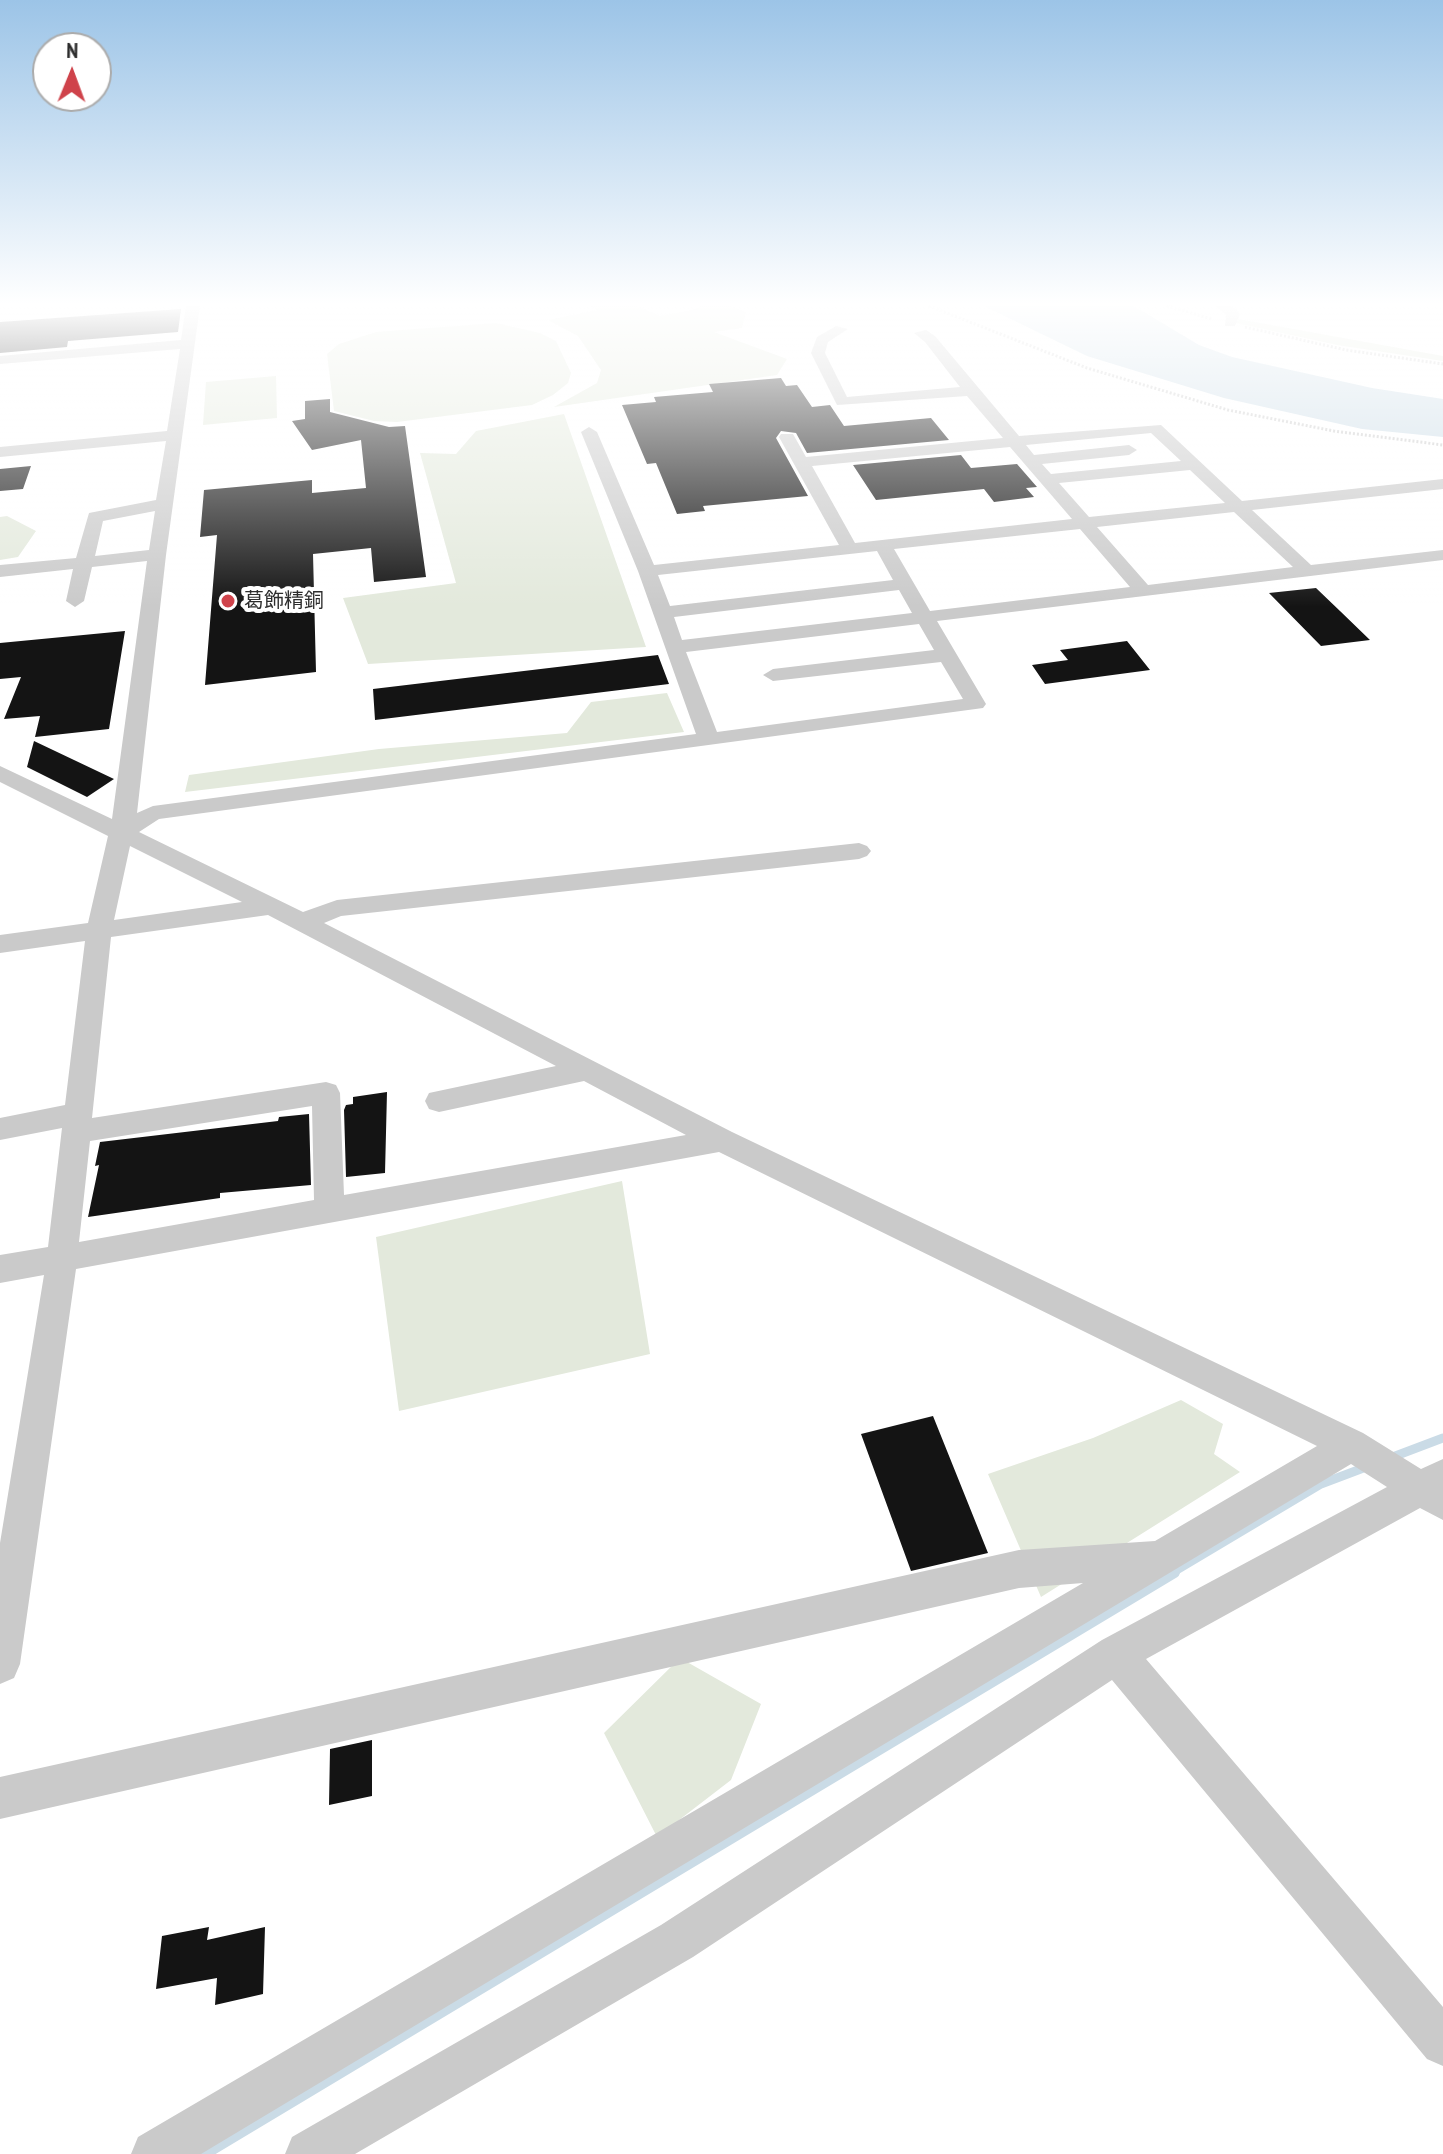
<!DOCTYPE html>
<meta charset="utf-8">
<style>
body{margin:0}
#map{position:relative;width:1443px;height:2154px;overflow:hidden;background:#fff;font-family:"PT Sans Narrow",sans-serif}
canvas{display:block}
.north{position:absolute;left:32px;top:32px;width:80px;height:80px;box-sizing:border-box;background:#fff;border:2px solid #ababab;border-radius:50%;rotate:1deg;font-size:22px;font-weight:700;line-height:32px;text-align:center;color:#2d2d2d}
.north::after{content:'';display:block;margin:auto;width:28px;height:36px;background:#cf434b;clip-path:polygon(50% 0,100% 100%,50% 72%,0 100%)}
</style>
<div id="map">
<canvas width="1443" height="2154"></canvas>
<div class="north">N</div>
</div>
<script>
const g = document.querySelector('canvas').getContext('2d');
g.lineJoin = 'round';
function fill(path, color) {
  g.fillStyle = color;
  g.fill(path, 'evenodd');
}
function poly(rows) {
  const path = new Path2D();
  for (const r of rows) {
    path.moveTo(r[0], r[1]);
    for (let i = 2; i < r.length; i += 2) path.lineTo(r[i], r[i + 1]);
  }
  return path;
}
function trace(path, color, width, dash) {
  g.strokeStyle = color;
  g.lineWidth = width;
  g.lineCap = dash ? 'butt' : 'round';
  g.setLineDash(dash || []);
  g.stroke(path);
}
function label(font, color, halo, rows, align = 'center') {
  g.font = font + ' "PT Sans Narrow","Noto Sans JP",sans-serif';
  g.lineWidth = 8;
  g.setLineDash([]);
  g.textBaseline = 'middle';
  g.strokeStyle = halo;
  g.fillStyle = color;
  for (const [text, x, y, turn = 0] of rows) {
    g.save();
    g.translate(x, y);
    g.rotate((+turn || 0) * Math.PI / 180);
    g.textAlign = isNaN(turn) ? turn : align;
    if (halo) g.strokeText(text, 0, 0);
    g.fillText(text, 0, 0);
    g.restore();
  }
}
fill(poly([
 [590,306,638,306,660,316,697,309,700,306,731,306,746,312,742,328,714,332,787,359,777,375,554,407,597,383,601,370,578,336,548,320,597,310],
 [1238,319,1443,356,1443,361,1337,345,1236,323],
 [496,323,540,333,556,341,571,373,568,383,553,395,532,405,397,422,374,421,334,411,327,354,339,344,376,332],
 [276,376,277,418,203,425,206,382],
 [564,414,646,647,368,664,343,598,456,583,420,453,456,454,476,431],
 [7,516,36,531,18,557,0,560,0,517],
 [667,693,684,732,185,792,189,775,379,749,567,733,591,702],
 [622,1181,650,1354,399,1411,376,1237],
 [1181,1400,1223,1424,1214,1454,1240,1472,1041,1597,988,1474,1093,1438],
 [680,1658,761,1704,731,1780,657,1837,604,1733]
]), '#e3e9dc');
fill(poly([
 [984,306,1134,306,1199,345,1232,357,1372,388,1443,399,1443,437,1362,429,1224,398,1087,356]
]), '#cadbe6');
trace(poly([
 [1390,1458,1443,1438],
 [1170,1574,1321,1484,1366,1467]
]), '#cadbe6', 9);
trace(poly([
 [204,2154,1174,1572]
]), '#cadbe6', 12);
fill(poly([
 [181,309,178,332,68,341,67,347,0,353,0,322],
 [781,378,786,386,797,385,812,407,830,405,844,426,931,418,949,440,807,453,796,433,781,431,776,438,808,496,703,506,705,511,677,514,656,463,647,464,622,405,656,402,654,397,713,392,709,384],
 [330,399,330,412,389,427,405,426,426,577,374,582,371,548,313,554,316,672,205,685,217,535,200,537,204,490,312,480,312,493,366,488,361,440,312,450,292,421,305,419,305,401],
 [961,455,971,468,1017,464,1037,487,1026,488,1034,497,994,502,984,489,876,500,853,465],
 [31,466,23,489,0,491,0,469],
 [1316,588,1340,611,1370,640,1321,646,1269,593],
 [125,631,109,729,35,737,40,716,4,719,21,677,0,679,0,643],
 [1127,641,1150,670,1045,684,1032,665,1068,660,1060,650],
 [658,655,669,684,375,720,373,689],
 [34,741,114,779,87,797,27,767],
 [387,1092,385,1173,346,1177,344,1110,346,1105,353,1104,353,1097],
 [309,1114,311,1185,220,1193,220,1198,88,1217,99,1165,95,1166,100,1142,278,1121,279,1117],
 [933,1416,988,1553,911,1571,861,1434],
 [372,1740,372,1796,329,1805,330,1749],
 [209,1927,207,1940,265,1927,263,1994,215,2005,217,1978,156,1989,162,1936]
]), '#141414');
trace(poly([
 [929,306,1087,368,1228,410,1334,431,1443,445],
 [1167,306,1212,319],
 [1245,327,1346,350,1443,364]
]), '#cacaca', 3, [2, 2]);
fill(poly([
 [186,306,200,306,166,555,137,813,153,806,696,734,638,571,581,432,589,427,597,432,654,565,839,545,779,437,781,434,793,434,806,457,1003,438,967,396,837,405,811,353,817,337,836,326,848,329,828,342,825,353,847,397,960,387,925,342,914,333,926,330,935,336,1019,436,1161,425,1242,501,1443,479,1443,489,1252,510,1311,565,1443,550,1443,560,937,621,986,704,983,708,159,819,139,832,303,912,337,900,859,843,867,846,871,851,867,856,859,859,341,916,324,923,732,1132,1363,1433,1421,1469,1443,1459,1443,1520,1420,1508,1146,1659,1443,2007,1443,2066,1427,2059,1112,1680,693,1957,355,2154,285,2154,292,2137,661,1925,1102,1640,1387,1487,1351,1464,201,2154,131,2154,138,2137,1083,1583,1019,1588,0,1819,0,1777,1019,1550,1155,1541,1317,1446,719,1152,76,1269,20,1664,14,1678,0,1684,0,1543,44,1275,0,1283,0,1255,48,1247,62,1128,0,1140,0,1118,65,1105,85,941,0,953,0,935,88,923,108,836,0,782,0,766,112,819,147,561,92,567,84,601,75,607,66,601,73,569,0,577,0,565,76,558,89,513,156,500,166,441,0,457,0,447,167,431,180,349,0,364,0,356,181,340,186,306],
 [1151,433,1181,461,1051,474,1042,464,1129,455,1137,450,1129,445,1034,455,1026,445,1151,433],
 [1010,447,1072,519,855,543,812,466,1010,447],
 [1190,470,1225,503,1089,517,1059,483,1190,470],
 [155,511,149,550,95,556,103,521,155,511],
 [1234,512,1293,567,1148,585,1097,527,1234,512],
 [1080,529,1130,587,930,611,894,549,1080,529],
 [877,551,893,580,670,606,658,575,877,551],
 [899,590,912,613,682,640,674,617,899,590],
 [919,624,934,650,773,669,763,675,773,681,941,662,963,699,717,732,686,652,919,624],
 [130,846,242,902,114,920,130,846],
 [268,915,556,1066,429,1093,425,1101,429,1109,439,1112,584,1081,686,1135,344,1195,340,1093,336,1085,326,1082,92,1118,111,937,268,915],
 [312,1106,314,1200,79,1242,90,1141,312,1106],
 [1216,306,1231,306,1238,311,1240,314,1235,326,1225,326,1226,315,1216,306]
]), '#cacaca');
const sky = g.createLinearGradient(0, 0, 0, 607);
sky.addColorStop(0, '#9cc4e7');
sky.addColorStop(0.5, '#fff');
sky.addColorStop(1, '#ffffff00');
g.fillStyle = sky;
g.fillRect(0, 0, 1443, 607);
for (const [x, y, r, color] of [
 [228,601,8,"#cf434b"]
]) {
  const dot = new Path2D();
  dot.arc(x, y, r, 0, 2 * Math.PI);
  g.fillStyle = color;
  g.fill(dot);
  trace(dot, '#fff', 3);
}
label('20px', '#2d2d2d', '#fff', [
 ["葛飾精銅",244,601]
], 'left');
</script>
